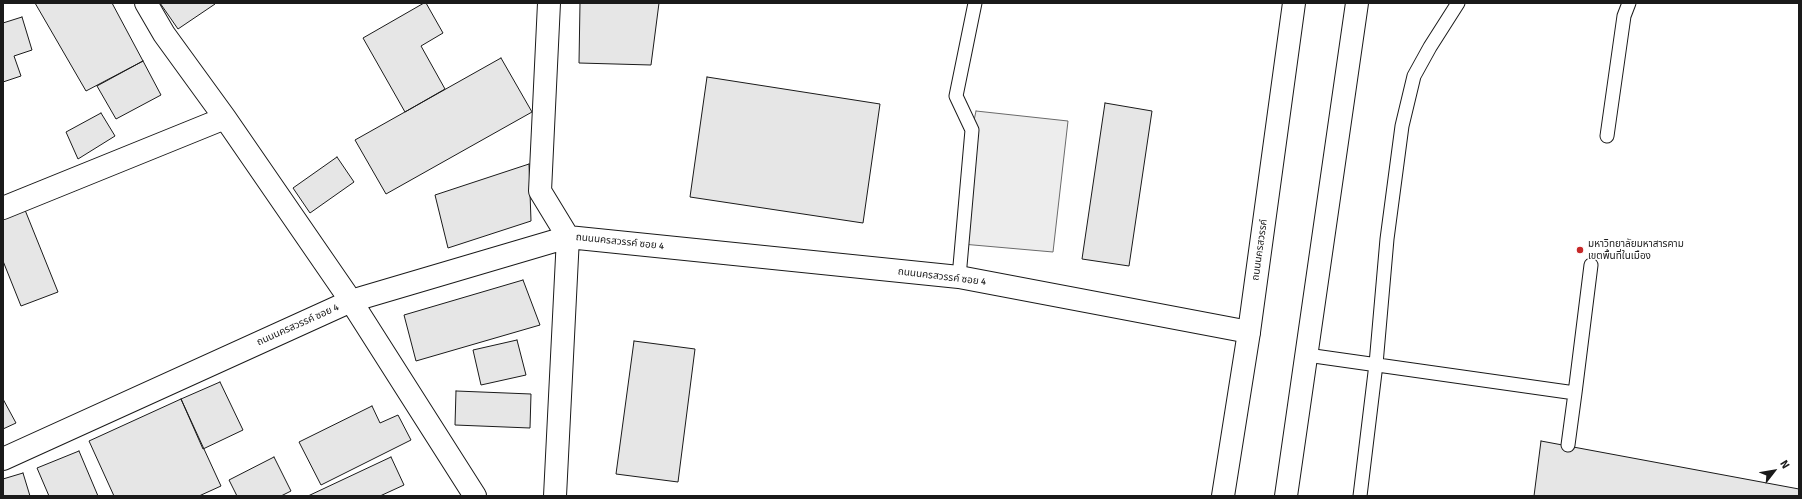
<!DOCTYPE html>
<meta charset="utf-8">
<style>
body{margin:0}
#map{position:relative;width:1802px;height:499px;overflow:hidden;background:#fff;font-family:Signika,sans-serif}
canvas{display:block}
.frame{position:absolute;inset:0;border:4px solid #1a1a1a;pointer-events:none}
.north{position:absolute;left:1754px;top:451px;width:40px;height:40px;-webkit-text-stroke:3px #fff;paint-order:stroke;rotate:59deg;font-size:11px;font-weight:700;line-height:16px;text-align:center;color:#1a1a1a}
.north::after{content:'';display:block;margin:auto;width:14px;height:18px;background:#1a1a1a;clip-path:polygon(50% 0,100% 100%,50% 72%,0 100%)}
</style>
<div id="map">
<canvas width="1802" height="499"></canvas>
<div class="frame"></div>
<div class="north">N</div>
</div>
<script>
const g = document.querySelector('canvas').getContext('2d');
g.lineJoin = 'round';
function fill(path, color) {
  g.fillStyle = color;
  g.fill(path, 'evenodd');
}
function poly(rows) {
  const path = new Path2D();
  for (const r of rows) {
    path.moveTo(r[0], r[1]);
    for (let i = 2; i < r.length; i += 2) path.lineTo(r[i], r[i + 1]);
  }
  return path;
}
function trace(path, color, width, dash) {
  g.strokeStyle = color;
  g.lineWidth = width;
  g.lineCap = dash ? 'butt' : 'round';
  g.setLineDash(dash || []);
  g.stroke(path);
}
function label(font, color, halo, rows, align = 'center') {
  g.font = font + ' Signika,"Noto Sans Thai",sans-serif';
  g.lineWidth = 3;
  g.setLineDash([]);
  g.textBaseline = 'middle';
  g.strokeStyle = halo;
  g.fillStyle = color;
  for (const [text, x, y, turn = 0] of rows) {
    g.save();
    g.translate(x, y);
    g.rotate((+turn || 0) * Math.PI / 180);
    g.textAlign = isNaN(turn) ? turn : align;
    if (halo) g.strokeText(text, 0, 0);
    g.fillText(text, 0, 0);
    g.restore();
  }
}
const parking = poly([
 [976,111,1068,121,1053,252,962,244,972,130,976,111]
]);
fill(parking, '#ededed');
trace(parking, '#6a6a6a', 1);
const building = poly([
 [35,3,112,3,143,61,86,91,35,3],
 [160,3,214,3,215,4,178,29,160,3],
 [424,3,426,3,443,33,421,46,445,89,405,112,363,38,424,3],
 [580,3,659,3,651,65,579,63,580,3],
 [22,17,32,50,14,56,21,76,3,82,3,23,22,17],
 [501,58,532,112,386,194,355,140,501,58],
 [143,61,161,95,116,119,97,86,143,61],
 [707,77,880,104,863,223,690,197,707,77],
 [1105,103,1152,111,1129,266,1082,259,1105,103],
 [101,113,115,136,78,159,66,132,101,113],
 [337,157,354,182,310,213,293,188,337,157],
 [529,164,531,221,448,248,435,195,529,164],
 [25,210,58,292,21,306,3,261,3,219,25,210],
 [523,280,540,325,416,361,404,315,523,280],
 [517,340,526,375,481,385,473,350,517,340],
 [634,341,695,349,678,482,616,474,634,341],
 [220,382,243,430,203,449,181,399,220,382],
 [456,391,531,394,530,428,455,425,456,391],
 [3,399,16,423,3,429,3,399],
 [181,399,221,486,199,496,114,496,89,441,181,399],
 [372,406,380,423,398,415,411,440,321,485,299,442,372,406],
 [1541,441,1799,489,1799,496,1534,496,1541,441],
 [79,451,98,496,49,496,37,468,79,451],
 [274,457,291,491,281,496,237,496,229,480,274,457],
 [391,457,404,485,380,496,308,496,391,457],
 [23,473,30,496,3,496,3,479,23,473]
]);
fill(building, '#e6e6e6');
trace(building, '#1a1a1a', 1);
const lane = poly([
 [1607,136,1624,16,1629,3],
 [959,277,972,130,956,96,975,3],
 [1307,355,1575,393,1568,445],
 [1575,393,1591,265],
 [1360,496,1376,364,1387,239,1402,126,1414,76,1430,47,1458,3]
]);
const street = poly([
 [146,3,164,34,225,118,351,301,475,496],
 [549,3,540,191,568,237,555,496],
 [3,208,225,118],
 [3,459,351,301,568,237,959,277,1249,332]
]);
const primary = poly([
 [1223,496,1249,332,1294,3],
 [1286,496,1357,3]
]);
trace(lane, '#1a1a1a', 15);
trace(street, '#1a1a1a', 24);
trace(primary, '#1a1a1a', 24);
trace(lane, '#fff', 13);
trace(street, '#fff', 22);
trace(primary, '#fff', 22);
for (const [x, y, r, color] of [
 [1580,250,4,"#c62828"]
]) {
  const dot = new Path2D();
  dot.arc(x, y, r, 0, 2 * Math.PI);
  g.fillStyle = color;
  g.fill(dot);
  trace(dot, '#fff', 1.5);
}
label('10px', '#1a1a1a', '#fff', [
 ["ถนนนครสวรรค์ ซอย 4",620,242,6],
 ["ถนนนครสวรรค์",1260,250,-82],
 ["ถนนนครสวรรค์ ซอย 4",942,277,7],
 ["ถนนนครสวรรค์ ซอย 4",298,325,-24]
]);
label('10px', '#1a1a1a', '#fff', [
 ["มหาวิทยาลัยมหาสารคาม",1588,244],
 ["เขตพื้นที่ในเมือง",1588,256]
], 'left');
</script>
